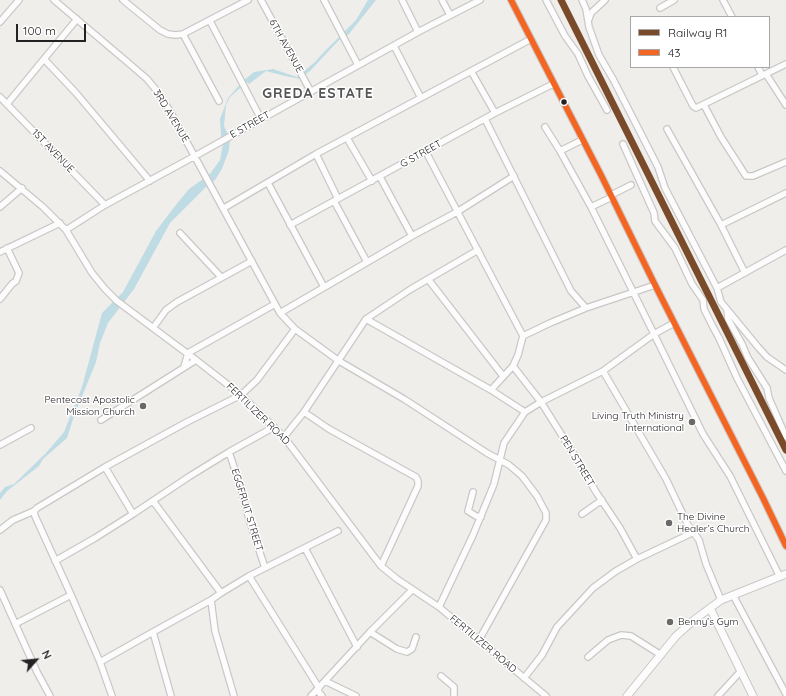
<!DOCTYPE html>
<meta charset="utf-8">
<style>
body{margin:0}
#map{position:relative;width:786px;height:696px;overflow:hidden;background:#f0eeeb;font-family:Quicksand,sans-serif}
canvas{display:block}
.legend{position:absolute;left:630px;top:16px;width:140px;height:52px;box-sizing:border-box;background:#fff;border:1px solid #a7a7a7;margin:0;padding:5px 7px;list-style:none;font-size:12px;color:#222}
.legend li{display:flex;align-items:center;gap:8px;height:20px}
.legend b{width:20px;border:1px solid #a7a7a7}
.north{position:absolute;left:16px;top:640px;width:40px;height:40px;-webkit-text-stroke:3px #fff;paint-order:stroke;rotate:63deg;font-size:11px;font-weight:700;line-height:16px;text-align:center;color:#222}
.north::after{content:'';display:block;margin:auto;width:14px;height:18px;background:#222;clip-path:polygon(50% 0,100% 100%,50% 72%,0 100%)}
.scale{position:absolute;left:16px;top:24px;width:70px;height:18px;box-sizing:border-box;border:2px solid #222;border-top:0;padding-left:5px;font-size:12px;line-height:14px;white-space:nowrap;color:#222;-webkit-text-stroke:3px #fff;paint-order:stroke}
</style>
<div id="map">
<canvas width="786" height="696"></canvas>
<ul class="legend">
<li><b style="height:5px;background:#7a4b2a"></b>Railway R1</li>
<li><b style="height:5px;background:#f26522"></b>43</li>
</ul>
<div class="north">N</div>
<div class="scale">100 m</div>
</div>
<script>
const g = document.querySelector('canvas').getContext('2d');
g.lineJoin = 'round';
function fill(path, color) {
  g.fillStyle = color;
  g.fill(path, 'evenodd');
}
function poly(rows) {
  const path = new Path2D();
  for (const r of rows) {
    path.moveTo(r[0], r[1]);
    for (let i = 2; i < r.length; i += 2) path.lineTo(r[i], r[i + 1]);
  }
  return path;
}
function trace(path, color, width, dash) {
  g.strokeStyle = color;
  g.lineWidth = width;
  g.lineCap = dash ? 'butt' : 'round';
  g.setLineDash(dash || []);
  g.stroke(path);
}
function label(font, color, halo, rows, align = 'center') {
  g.font = font + ' Quicksand,sans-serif';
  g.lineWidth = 3;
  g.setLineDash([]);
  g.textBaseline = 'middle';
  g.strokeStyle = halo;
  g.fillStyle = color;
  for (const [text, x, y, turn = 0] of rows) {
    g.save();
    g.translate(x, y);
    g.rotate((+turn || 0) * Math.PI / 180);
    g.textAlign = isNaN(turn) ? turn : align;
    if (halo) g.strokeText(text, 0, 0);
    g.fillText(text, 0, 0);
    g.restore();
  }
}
fill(poly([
 [368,0,376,0,349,34,339,40,310,71,300,79,285,76,266,71,249,84,247,82,230,97,226,105,224,126,230,139,229,150,222,169,215,180,205,188,170,223,134,289,108,323,100,343,96,362,74,416,67,438,43,459,39,466,7,491,0,500,0,493,5,487,14,484,46,453,64,432,82,387,102,313,123,292,156,231,175,206,189,189,210,174,220,160,223,144,221,136,220,119,228,98,243,81,254,72,273,69,297,77,315,62,323,53,356,20]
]), '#bfdbe3');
const minor = poly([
 [54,0,132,66,147,79,157,91,171,113,275,304],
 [123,0,160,30,168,34,176,35,183,34,248,0],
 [261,0,311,92],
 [324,0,358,65],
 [402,0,418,32],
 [442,0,450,15],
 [511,0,601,175,655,285,763,498,786,546],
 [546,0,565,36,578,54,588,76,607,110],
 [582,0,586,9,589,27,599,55,613,79,658,167,665,188,717,288,721,302,758,347,767,357,786,370],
 [723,0,732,17],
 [660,8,674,0],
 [589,19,591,13,605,0],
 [210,21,261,119],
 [0,22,19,0],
 [183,34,219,101],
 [394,46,421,98],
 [44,59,77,19],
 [673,67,693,106,696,108,786,64],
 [758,67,762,75],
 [471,71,495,113],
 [766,74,786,105],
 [0,97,105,205],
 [7,104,44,59,76,93,150,181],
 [704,105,721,137,746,176,753,176,786,162],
 [485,119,571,291,586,308,655,285],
 [545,127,560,151,591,207,654,334,703,434,730,476,780,577],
 [667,129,721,225,745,273],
 [347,138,372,181],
 [623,144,654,213,655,221,675,248,692,284,703,300,704,309,713,327,719,338,737,378,786,471],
 [560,151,582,140],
 [426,152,523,336,518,355,513,366,491,390],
 [316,154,338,199],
 [0,171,43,207,66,230,92,273,105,289,117,301,196,360,241,395,284,437,381,566,397,579,439,607,546,696],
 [380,177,412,236],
 [268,183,324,287],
 [611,195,631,185],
 [334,201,367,262],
 [0,207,22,188],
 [591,207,612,197],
 [224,208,316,154,531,39],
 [290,225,495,113,553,84],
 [721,225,786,193],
 [66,230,105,205,195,156,418,32,480,0],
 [180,233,221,277],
 [0,252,60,223],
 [428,279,503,376],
 [717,288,786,250],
 [0,299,12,284,16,281,19,273,7,248],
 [727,310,728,319,742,344,748,358,767,388,769,398,786,437],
 [280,313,412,236,457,212,514,176],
 [366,319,491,390,525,412],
 [153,328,166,310,177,302,252,261],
 [523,336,550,323,586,308],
 [513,366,541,402,578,461,596,492,620,528,637,559],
 [184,367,188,353,275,304,280,313,295,329,339,361,404,399,487,453,509,465,522,476,537,496,546,513,546,520,479,640],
 [603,371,666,479,688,525,699,540,706,564,721,600],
 [304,412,329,429,416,477,418,481,418,486,381,566],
 [101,420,196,360],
 [274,427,229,452,190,476,133,514,105,467,187,422,241,395,257,380,295,329],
 [284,437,304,412,366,319,411,289,478,250],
 [0,445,31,428],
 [229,452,240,485,249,519,265,568],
 [105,467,37,508,34,511,35,516,71,595,100,662,112,696],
 [473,492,468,511,476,516,481,517],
 [153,501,221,593,249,576,338,531],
 [582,514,602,500],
 [0,530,13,520,34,511],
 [305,548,357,647],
 [55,561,95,538,133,514],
 [249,576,319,688],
 [0,590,37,672,50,696],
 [221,593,211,600,215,631,234,696],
 [733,595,786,694],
 [439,607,473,535,494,484,504,443,525,412,541,402,603,371,654,334,674,323],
 [15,624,71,595],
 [370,632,397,649,407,652,412,649,416,637],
 [588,657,608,640,621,635,631,636,661,655],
 [100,662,153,632],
 [441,676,454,687,454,696],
 [524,678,542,655,557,627,593,588,616,571,637,559,694,532],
 [325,681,356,696],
 [317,690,322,696],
 [171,696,153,632,211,600],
 [311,696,370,632,412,590],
 [718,696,740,672]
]);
const tertiary = poly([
 [710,608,753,696],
 [627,696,676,636,694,620,721,600,786,574]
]);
trace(minor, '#c9c8c7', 8);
trace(tertiary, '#c9c8c7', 9);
trace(minor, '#fdfcfc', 5.5);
trace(tertiary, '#fdfcfc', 7);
trace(poly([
 [511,0,601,175,655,285,763,498,786,546]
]), '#f26522', 6);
trace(poly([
 [561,0,786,450]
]), '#7a4b2a', 7);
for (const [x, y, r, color] of [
 [564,102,3.5,"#222"],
 [143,406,4,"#6a6968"],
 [692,422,4,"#6a6968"],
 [669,523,4,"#6a6968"],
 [670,622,4,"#6a6968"]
]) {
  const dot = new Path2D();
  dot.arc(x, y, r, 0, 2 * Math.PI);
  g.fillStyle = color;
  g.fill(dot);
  trace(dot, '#fff', 1.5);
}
label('10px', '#222', '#fff', [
 ["6TH AVENUE",286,46,61],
 ["3RD AVENUE",171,116,59],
 ["E STREET",250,125,-29],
 ["1ST AVENUE",53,151,46],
 ["G STREET",421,154,-29],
 ["FERTILIZER ROAD",258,414,44],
 ["PEN STREET",577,461,59],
 ["EGGFRUIT STREET",247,510,73],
 ["FERTILIZER ROAD",483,644,40]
]);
label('10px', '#222', '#fff', [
 ["Pentecost Apostolic",135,400],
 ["Mission Church",135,412],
 ["Living Truth Ministry",684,416],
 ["International",684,428],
 ["The Divine",677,517,"left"],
 ["Healer’s Church",677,529,"left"],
 ["Benny’s Gym",678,622,"left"]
], 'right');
g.letterSpacing = '1px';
label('bold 14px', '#555', '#fff', [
 ["GREDA ESTATE",318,94]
]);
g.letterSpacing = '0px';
</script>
